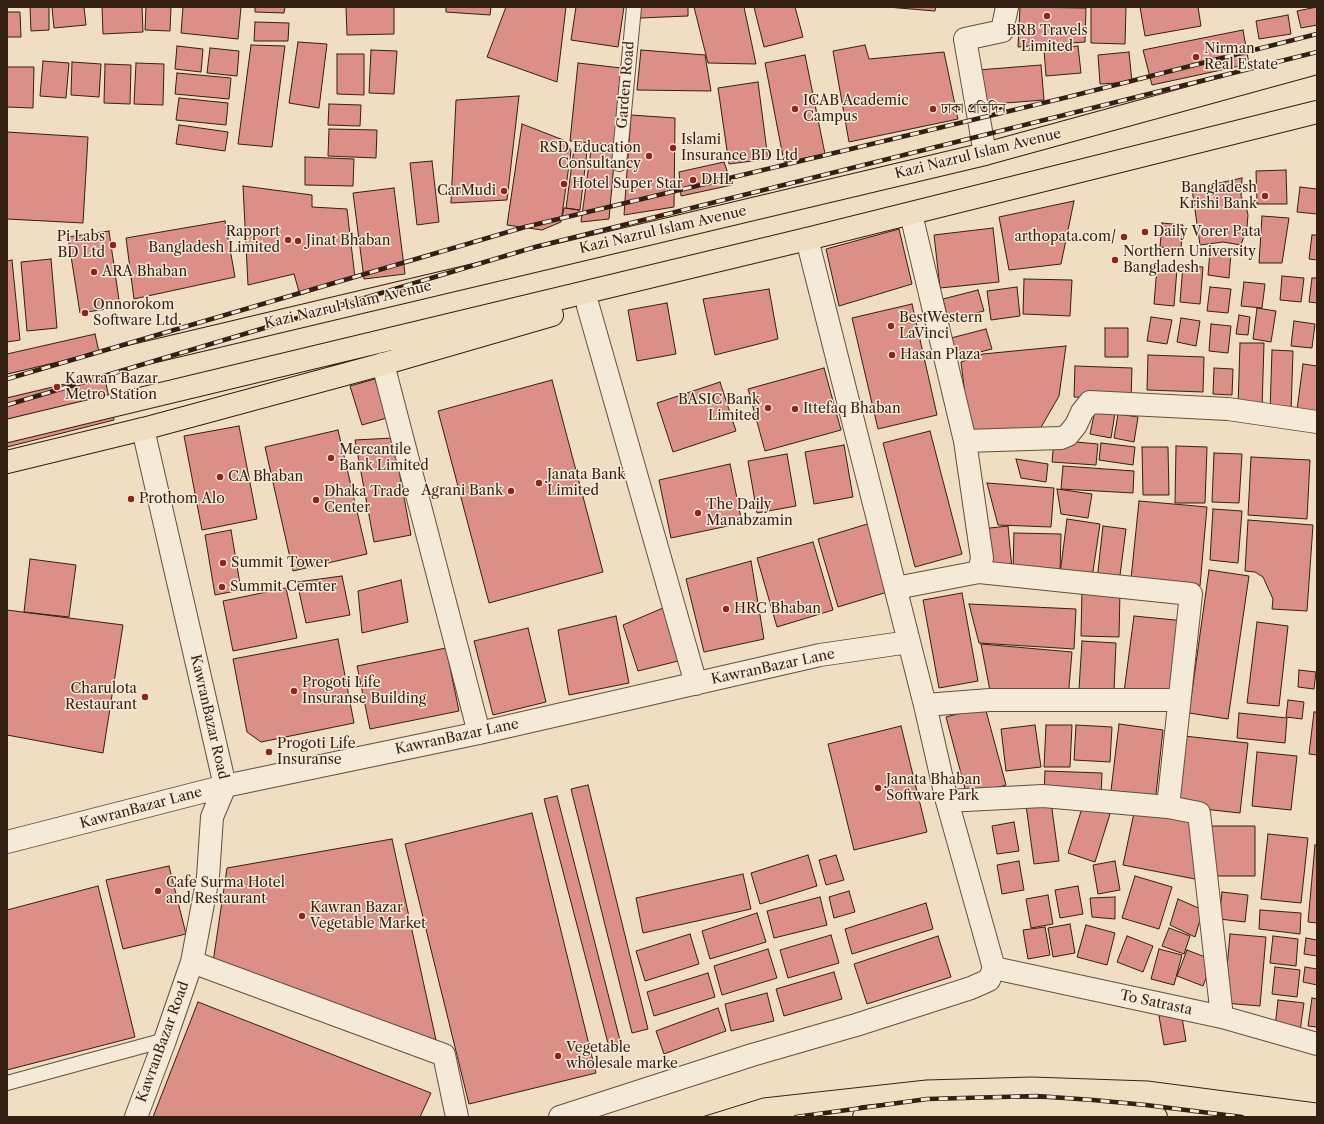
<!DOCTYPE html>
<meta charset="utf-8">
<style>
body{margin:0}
#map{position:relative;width:1324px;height:1124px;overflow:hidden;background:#efdec2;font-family:"Libre Caslon Text",serif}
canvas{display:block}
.frame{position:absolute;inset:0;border:8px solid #341f13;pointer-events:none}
</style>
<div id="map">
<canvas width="1324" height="1124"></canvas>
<div class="frame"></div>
</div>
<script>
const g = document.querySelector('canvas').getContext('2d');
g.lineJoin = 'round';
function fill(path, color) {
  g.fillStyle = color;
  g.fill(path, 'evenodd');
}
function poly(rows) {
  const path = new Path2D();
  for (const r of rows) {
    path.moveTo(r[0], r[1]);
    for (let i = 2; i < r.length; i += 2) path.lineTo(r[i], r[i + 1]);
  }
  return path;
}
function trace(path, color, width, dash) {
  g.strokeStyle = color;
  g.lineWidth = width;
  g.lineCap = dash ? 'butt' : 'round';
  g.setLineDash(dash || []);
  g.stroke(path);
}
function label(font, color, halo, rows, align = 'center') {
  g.font = font + ' "Libre Caslon Text","Noto Serif Bengali",serif';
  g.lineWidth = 3;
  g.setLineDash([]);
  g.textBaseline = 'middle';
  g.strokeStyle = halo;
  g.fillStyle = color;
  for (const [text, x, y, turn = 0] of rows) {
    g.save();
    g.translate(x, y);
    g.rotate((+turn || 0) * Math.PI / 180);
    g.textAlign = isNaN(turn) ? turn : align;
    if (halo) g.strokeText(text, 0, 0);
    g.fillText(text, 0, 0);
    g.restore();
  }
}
const building = poly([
 [30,7,49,7,49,30,31,31,30,7],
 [52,7,84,7,86,25,54,28,52,7],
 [102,7,142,7,143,32,103,34,102,7],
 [146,7,171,7,170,31,145,30,146,7],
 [183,7,241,7,238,39,181,33,183,7],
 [255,7,285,7,284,13,255,12,255,7],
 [346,7,394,7,394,34,347,35,346,7],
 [446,7,491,7,490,15,446,12,446,7],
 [506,7,566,7,557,82,487,57,506,7],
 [576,7,624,7,618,47,571,40,576,7],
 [640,7,688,7,688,16,640,18,640,7],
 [694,7,744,7,756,64,708,63,694,7],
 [754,7,795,7,803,37,764,47,754,7],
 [887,7,936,7,935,11,887,7],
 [1020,7,1086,8,1085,42,1018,47,1020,7],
 [1091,7,1126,7,1125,44,1091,43,1091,7],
 [1140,7,1198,7,1201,26,1145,36,1140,7],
 [1317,7,1317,25,1301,28,1297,11,1317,7],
 [7,12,20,12,21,37,7,37,7,12],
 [1288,15,1291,34,1259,39,1256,21,1288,15],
 [255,22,289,23,288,41,254,41,255,22],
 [1243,30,1249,64,1152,85,1143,50,1243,30],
 [298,42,327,44,319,108,289,103,298,42],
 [251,45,285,46,272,147,238,144,251,45],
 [865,45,869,59,944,52,958,119,849,142,833,51,865,45],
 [177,46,203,49,201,72,175,69,177,46],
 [1078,46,1081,73,1046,76,1044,50,1078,46],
 [210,48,239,51,237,76,207,73,210,48],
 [371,50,397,51,394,94,369,93,371,50],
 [641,50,705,55,711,91,637,90,641,50],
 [1129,52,1132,82,1100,84,1098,55,1129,52],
 [337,54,364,54,364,95,337,94,337,54],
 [805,55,825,154,784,162,765,63,805,55],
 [43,61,69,63,66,98,40,96,43,61],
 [72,62,101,64,99,97,71,95,72,62],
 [136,63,164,64,163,105,134,104,136,63],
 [578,63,621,68,614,145,570,141,578,63],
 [105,64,131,65,130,104,104,103,105,64],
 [1041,65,1044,100,980,105,978,70,1041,65],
 [7,67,34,67,33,108,7,107,7,67],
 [177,73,231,78,229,99,175,94,177,73],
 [758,82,768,159,729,164,718,88,758,82],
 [519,96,507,200,451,203,456,100,519,96],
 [179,98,228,103,226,125,176,120,179,98],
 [329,104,361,105,360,126,328,125,329,104],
 [631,115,675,118,674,207,624,215,631,115],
 [522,124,566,141,571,151,561,222,542,230,507,225,522,124],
 [179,125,228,132,225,151,176,144,179,125],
 [329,129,377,130,376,158,328,156,329,129],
 [7,132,88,137,83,223,7,219,7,132],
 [574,149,587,151,580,210,566,208,574,149],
 [591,150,615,152,609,219,581,222,591,150],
 [305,157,354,159,353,186,305,185,305,157],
 [432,161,439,222,417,225,410,163,432,161],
 [724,162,732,185,681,196,679,172,724,162],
 [1286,170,1287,204,1257,204,1256,171,1286,170],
 [1242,178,1241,196,1246,206,1248,215,1247,227,1241,245,1223,242,1200,245,1192,189,1242,178],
 [243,186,312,195,312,207,347,209,355,278,300,295,294,274,248,285,243,186],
 [1300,187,1317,189,1317,214,1297,212,1300,187],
 [394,188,405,274,364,279,353,193,394,188],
 [1074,201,1061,264,1009,270,999,217,1074,201],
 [564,208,579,210,579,213,562,217,564,208],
 [1262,216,1289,218,1282,263,1259,263,1262,216],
 [225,221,235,277,134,299,126,238,225,221],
 [1162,223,1183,225,1181,249,1160,247,1162,223],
 [993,228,999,282,940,288,934,235,993,228],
 [899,229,912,284,839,306,826,249,899,229],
 [109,231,120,307,80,313,68,237,109,231],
 [1312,235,1317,235,1317,260,1309,259,1312,235],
 [1210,251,1231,253,1229,278,1208,275,1210,251],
 [51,259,57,328,27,331,21,262,51,259],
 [12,260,20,340,7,342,7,261,12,260],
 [1183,265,1203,267,1200,304,1180,302,1183,265],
 [1157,267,1177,269,1174,306,1154,304,1157,267],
 [1282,276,1304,278,1301,302,1280,300,1282,276],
 [1312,278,1317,278,1317,303,1309,302,1312,278],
 [1024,279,1072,280,1070,316,1023,314,1024,279],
 [1244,282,1265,284,1262,308,1241,306,1244,282],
 [1017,287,1020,316,991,320,987,291,1017,287],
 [1210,287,1231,289,1228,313,1207,311,1210,287],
 [769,289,778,339,715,355,703,299,769,289],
 [978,290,984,311,948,320,943,299,978,290],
 [667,303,676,354,637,361,628,310,667,303],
 [912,304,937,415,878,429,852,318,912,304],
 [1257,308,1276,311,1271,342,1253,339,1257,308],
 [1239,315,1250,317,1248,335,1236,334,1239,315],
 [1151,317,1172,320,1167,344,1147,341,1151,317],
 [1181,318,1200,321,1196,346,1177,342,1181,318],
 [1294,321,1315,324,1312,348,1291,346,1294,321],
 [1211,324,1231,326,1228,353,1209,351,1211,324],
 [1105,328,1128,328,1128,357,1105,357,1105,328],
 [986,329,992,349,956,358,951,338,986,329],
 [95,334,114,420,7,447,7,354,95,334],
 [1240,343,1264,343,1262,409,1238,408,1240,343],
 [1066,346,1059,396,1036,436,970,436,961,362,983,354,1066,346],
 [1272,350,1293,351,1291,413,1270,412,1272,350],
 [1148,355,1204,357,1203,392,1147,390,1148,355],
 [1303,364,1317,366,1317,412,1297,410,1303,364],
 [1075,366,1132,368,1131,399,1074,397,1075,366],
 [824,368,841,430,765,451,748,389,824,368],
 [1214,368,1233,369,1232,395,1213,394,1214,368],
 [375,379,387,418,362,425,350,386,375,379],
 [552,380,603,572,489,603,438,411,552,380],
 [720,382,736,431,673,452,657,403,720,382],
 [1095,410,1115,413,1111,438,1090,434,1095,410],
 [1118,414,1138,417,1134,442,1114,438,1118,414],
 [239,426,257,519,202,530,184,436,239,426],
 [338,430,367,554,293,571,265,447,338,430],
 [930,431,962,554,915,567,883,443,930,431],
 [393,438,411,535,374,542,355,440,393,438],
 [1054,440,1098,444,1096,465,1052,462,1054,440],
 [1101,443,1135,447,1133,465,1099,460,1101,443],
 [844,445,853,497,814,504,805,452,844,445],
 [1176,446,1207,447,1205,503,1175,503,1176,446],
 [1142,447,1168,447,1169,495,1143,495,1142,447],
 [1214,453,1242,454,1239,503,1212,502,1214,453],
 [787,454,796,506,757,513,748,461,787,454],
 [1251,457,1310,460,1307,519,1248,515,1251,457],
 [1016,459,1048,464,1046,482,1021,478,1016,459],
 [730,464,742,523,671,538,659,480,730,464],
 [1063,466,1134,471,1133,493,1061,489,1063,466],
 [987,483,1054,488,1051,527,998,525,987,483],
 [1057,489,1092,494,1088,518,1061,514,1057,489],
 [1139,501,1207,507,1200,586,1131,579,1139,501],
 [1213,509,1242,511,1238,563,1210,560,1213,509],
 [1067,519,1100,524,1092,578,1060,574,1067,519],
 [1248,520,1313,525,1307,611,1272,609,1273,599,1263,577,1255,572,1245,571,1248,520],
 [874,522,894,590,838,607,818,539,874,522],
 [1008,526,1012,569,985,571,981,529,1008,526],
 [1103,526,1126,529,1119,583,1097,580,1103,526],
 [231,530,241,590,215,595,205,535,231,530],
 [1014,533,1061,534,1060,571,1013,570,1014,533],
 [813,542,833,610,777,627,757,558,813,542],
 [30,559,76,565,69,617,24,612,30,559],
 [751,561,764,639,704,652,686,579,751,561],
 [1209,570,1249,576,1228,719,1189,713,1209,570],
 [342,576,350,615,306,623,297,582,342,576],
 [401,580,408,622,362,633,358,591,401,580],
 [286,588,297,638,233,651,223,601,286,588],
 [1082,590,1120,591,1119,637,1081,636,1082,590],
 [962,593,978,681,939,688,923,600,962,593],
 [969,604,1076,609,1074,649,979,643,969,604],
 [663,608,678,661,638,671,623,625,663,608],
 [7,610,123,625,103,753,7,735,7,610],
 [616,616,629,683,569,695,558,630,616,616],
 [1134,616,1185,621,1173,700,1124,692,1134,616],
 [1257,622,1288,626,1279,706,1247,703,1257,622],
 [528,628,546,702,493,715,474,641,528,628],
 [338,639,354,723,261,742,247,732,233,659,338,639],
 [1082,641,1116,643,1114,691,1079,689,1082,641],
 [981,644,1072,652,1068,699,991,696,981,644],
 [446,648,459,711,370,729,357,666,446,648],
 [1299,670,1316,672,1314,689,1298,687,1299,670],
 [1288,700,1304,702,1302,719,1286,717,1288,700],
 [985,707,1006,785,967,796,946,717,985,707],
 [1314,712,1317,712,1317,755,1309,754,1314,712],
 [1239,713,1287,718,1285,743,1237,738,1239,713],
 [1119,724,1163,730,1155,804,1110,799,1119,724],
 [1035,725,1041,767,1006,771,1001,729,1035,725],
 [1046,725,1072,725,1070,767,1044,767,1046,725],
 [1076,725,1112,727,1110,762,1074,760,1076,725],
 [901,726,927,832,854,850,828,744,901,726],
 [1184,736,1248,743,1240,813,1176,806,1184,736],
 [1257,752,1297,756,1291,810,1252,806,1257,752],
 [1045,771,1102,773,1101,796,1044,794,1045,771],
 [588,785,648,1029,632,1033,571,789,588,785],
 [557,796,622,1048,610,1051,544,799,557,796],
 [1051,802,1059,861,1034,864,1026,805,1051,802],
 [1083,805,1110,814,1095,862,1068,853,1083,805],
 [1135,808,1191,818,1200,880,1123,865,1135,808],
 [532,813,596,1073,469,1104,405,844,532,813],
 [1014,822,1019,851,997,854,992,826,1014,822],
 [1208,826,1255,826,1255,876,1208,876,1208,826],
 [1268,834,1308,838,1301,903,1261,899,1268,834],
 [392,839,436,1040,212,969,227,868,392,839],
 [1315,845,1317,845,1317,923,1308,922,1315,845],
 [808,855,817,886,760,904,751,873,808,855],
 [836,855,844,880,826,885,819,860,836,855],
 [1019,861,1024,890,1002,894,997,865,1019,861],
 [1115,861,1120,890,1098,894,1093,865,1115,861],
 [169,866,186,934,123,949,106,880,169,866],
 [743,874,751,909,643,933,636,898,743,874],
 [1135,876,1172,887,1159,929,1122,918,1135,876],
 [98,886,135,1037,7,1070,7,910,98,886],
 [1078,886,1083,914,1060,918,1055,890,1078,886],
 [849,891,855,912,834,918,829,897,849,891],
 [1222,892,1248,895,1245,922,1219,919,1222,892],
 [1048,895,1053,924,1031,928,1026,899,1048,895],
 [820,897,827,925,774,938,767,911,820,897],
 [1115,897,1115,919,1092,917,1090,898,1115,897],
 [1178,899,1203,910,1195,937,1170,925,1178,899],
 [926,903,933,929,852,954,845,929,926,903],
 [1260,910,1301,913,1300,934,1259,929,1260,910],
 [757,913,766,942,710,959,702,931,757,913],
 [1070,924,1075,953,1053,957,1048,928,1070,924],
 [1086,925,1115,933,1107,965,1077,957,1086,925],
 [1045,927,1050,955,1028,959,1023,930,1045,927],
 [1169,928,1190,936,1184,954,1162,946,1169,928],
 [690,934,699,964,645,981,636,951,690,934],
 [1230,934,1266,937,1260,1006,1224,1003,1230,934],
 [831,935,839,963,788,978,780,950,831,935],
 [938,936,951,977,867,1004,854,964,938,936],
 [1127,936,1153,946,1143,972,1117,962,1127,936],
 [1273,936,1298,939,1296,966,1270,963,1273,936],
 [1306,938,1317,940,1317,956,1304,954,1306,938],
 [768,949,777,978,722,995,714,966,768,949],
 [1159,949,1182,955,1174,985,1151,979,1159,949],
 [1187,950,1213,960,1203,986,1177,976,1187,950],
 [1275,967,1300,970,1297,997,1272,994,1275,967],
 [1305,967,1317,969,1317,985,1303,982,1305,967],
 [834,972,842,999,784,1016,776,989,834,972],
 [708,973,715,997,654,1016,647,992,708,973],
 [767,993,774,1021,731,1031,725,1004,767,993],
 [1312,998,1317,999,1317,1027,1308,1026,1312,998],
 [1278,1000,1304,1003,1300,1031,1275,1028,1278,1000],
 [198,1002,431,1093,420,1117,153,1117,198,1002],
 [718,1008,726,1031,664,1054,656,1031,718,1008],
 [1181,1012,1186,1041,1164,1045,1159,1016,1181,1012]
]);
fill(building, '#db8f86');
trace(building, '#341f13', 1);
const service = poly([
 [619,164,634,7],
 [7,1083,165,1040]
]);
const minor = poly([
 [985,154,965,39,1002,31,1007,7],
 [588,306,696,684],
 [383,364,479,733],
 [965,441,1061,438,1068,435,1076,425,1082,412,1090,402,1228,409,1317,422],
 [979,572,1191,594,1168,807],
 [896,588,979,572,982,558,965,441,911,214],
 [925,705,990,700,1179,700],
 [947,801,1043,796,1168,807,1199,813,1222,1017],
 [7,842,225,786,479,733,820,655,909,642],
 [192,962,444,1055,457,1117],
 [994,968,1222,1017,1317,1044],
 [136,1117,165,1040,192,962,208,877,212,817,225,786,143,429],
 [560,1117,752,1055,856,1025,971,988,989,980,994,968,947,801,925,705,807,239]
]);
const trunk = poly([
 [7,386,985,154,1317,63],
 [7,431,807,239,1317,112],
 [7,462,143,429,383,364,552,315]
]);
const motorway = poly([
 [864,1117,925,1111,994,1109,1086,1111,1156,1117]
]);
trace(service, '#634f3f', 16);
trace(minor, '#634f3f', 24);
trace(trunk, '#341f13', 24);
trace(motorway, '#341f13', 24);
trace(service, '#f5ead7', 14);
trace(minor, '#f5ead7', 22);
trace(trunk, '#efdec2', 22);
trace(motorway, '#efdec2', 22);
trace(poly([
 [702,1117,763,1098,926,1080,1032,1077,1148,1081,1317,1103]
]), '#341f13', 1);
const rail = poly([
 [7,379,525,227,1068,97,1317,34],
 [7,405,535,247,1317,52],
 [796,1117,927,1099,1037,1096,1093,1100,1146,1105,1242,1117]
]);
trace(rail, '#341f13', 4.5);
trace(rail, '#f5ead7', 3, [9]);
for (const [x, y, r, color] of [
 [1047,16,4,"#8f2418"],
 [1196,57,4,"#8f2418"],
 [795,109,4,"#8f2418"],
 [933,109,4,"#8f2418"],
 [673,148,4,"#8f2418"],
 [649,156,4,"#8f2418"],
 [693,180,4,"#8f2418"],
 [564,184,4,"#8f2418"],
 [504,191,4,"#8f2418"],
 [1265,196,4,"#8f2418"],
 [1145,232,4,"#8f2418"],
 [1124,237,4,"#8f2418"],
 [288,240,4,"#8f2418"],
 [298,241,4,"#8f2418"],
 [113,245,4,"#8f2418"],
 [1115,260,4,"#8f2418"],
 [94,272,4,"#8f2418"],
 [85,313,4,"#8f2418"],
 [891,326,4,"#8f2418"],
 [892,355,4,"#8f2418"],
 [57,387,4,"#8f2418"],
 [768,408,4,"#8f2418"],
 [795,409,4,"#8f2418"],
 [331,458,4,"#8f2418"],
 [220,477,4,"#8f2418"],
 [539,483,4,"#8f2418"],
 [511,491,4,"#8f2418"],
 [131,499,4,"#8f2418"],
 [316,500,4,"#8f2418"],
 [698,513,4,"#8f2418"],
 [223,563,4,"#8f2418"],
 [222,587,4,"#8f2418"],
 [726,609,4,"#8f2418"],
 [294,691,4,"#8f2418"],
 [145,697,4,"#8f2418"],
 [269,752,4,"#8f2418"],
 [878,788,4,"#8f2418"],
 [158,891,4,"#8f2418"],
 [302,916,4,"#8f2418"],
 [558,1056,4,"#8f2418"]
]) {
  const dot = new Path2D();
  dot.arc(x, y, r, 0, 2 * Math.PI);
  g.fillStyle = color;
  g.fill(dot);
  trace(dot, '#f5ead7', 1.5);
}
label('14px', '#341f13', '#f5ead7', [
 ["BRB Travels",1047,31,"center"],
 ["Limited",1047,47,"center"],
 ["Nirman",1204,49],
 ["Real Estate",1204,65],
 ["ICAB Academic",803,101],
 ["Campus",803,117],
 ["ঢাকা প্রতিদিন",941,109],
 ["Islami",681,140],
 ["Insurance BD Ltd",681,156],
 ["RSD Education",641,148,"right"],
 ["Consultancy",641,164,"right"],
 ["DHL",701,180],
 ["Hotel Super Star",572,184],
 ["Bangladesh",1257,188,"right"],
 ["Krishi Bank",1257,204,"right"],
 ["CarMudi",496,191,"right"],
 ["Rapport",280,232,"right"],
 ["Bangladesh Limited",280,248,"right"],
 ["Daily Vorer Pata",1153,232],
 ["Pi Labs",105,237,"right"],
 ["BD Ltd",105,253,"right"],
 ["arthopata.com/",1116,237,"right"],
 ["Jinat Bhaban",306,241],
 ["Northern University",1123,252],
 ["Bangladesh",1123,268],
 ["ARA Bhaban",102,272],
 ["Onnorokom",93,305],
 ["Software Ltd.",93,321],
 ["BestWestern",899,318],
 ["LaVinci",899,334],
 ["Hasan Plaza",900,355],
 ["Kawran Bazar",65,379],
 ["Metro Station",65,395],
 ["BASIC Bank",760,400,"right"],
 ["Limited",760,416,"right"],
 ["Ittefaq Bhaban",803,409],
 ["Mercantile",339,450],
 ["Bank Limited",339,466],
 ["Janata Bank",547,475],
 ["Limited",547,491],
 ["CA Bhaban",228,477],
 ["Agrani Bank",503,491,"right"],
 ["Dhaka Trade",324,492],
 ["Center",324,508],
 ["Prothom Alo",139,499],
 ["The Daily",706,505],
 ["Manabzamin",706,521],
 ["Summit Tower",231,563],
 ["Summit Cemter",230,587],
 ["HRC Bhaban",734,609],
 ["Progoti Life",302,683],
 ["Insuranse Building",302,699],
 ["Charulota",137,689,"right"],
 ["Restaurant",137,705,"right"],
 ["Progoti Life",277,744],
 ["Insuranse",277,760],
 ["Janata Bhaban",886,780],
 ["Software Park",886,796],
 ["Cafe Surma Hotel",166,883],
 ["and Restaurant",166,899],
 ["Kawran Bazar",310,908],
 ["Vegetable Market",310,924],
 ["Vegetable",566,1048],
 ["wholesale marke",566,1064]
], 'left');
label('14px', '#341f13', '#f5ead7', [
 ["Garden Road",626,85,-85],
 ["Kazi Nazrul Islam Avenue",978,154,-14],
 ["Kazi Nazrul Islam Avenue",663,230,-13],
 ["Kazi Nazrul Islam Avenue",348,305,-13],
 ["KawranBazar Lane",773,667,-12],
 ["KawranBazar Road",209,717,77],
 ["KawranBazar Lane",457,737,-12],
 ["KawranBazar Lane",141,808,-15],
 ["To Satrasta",1156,1003,12],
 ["KawranBazar Road",163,1042,-70]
]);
</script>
